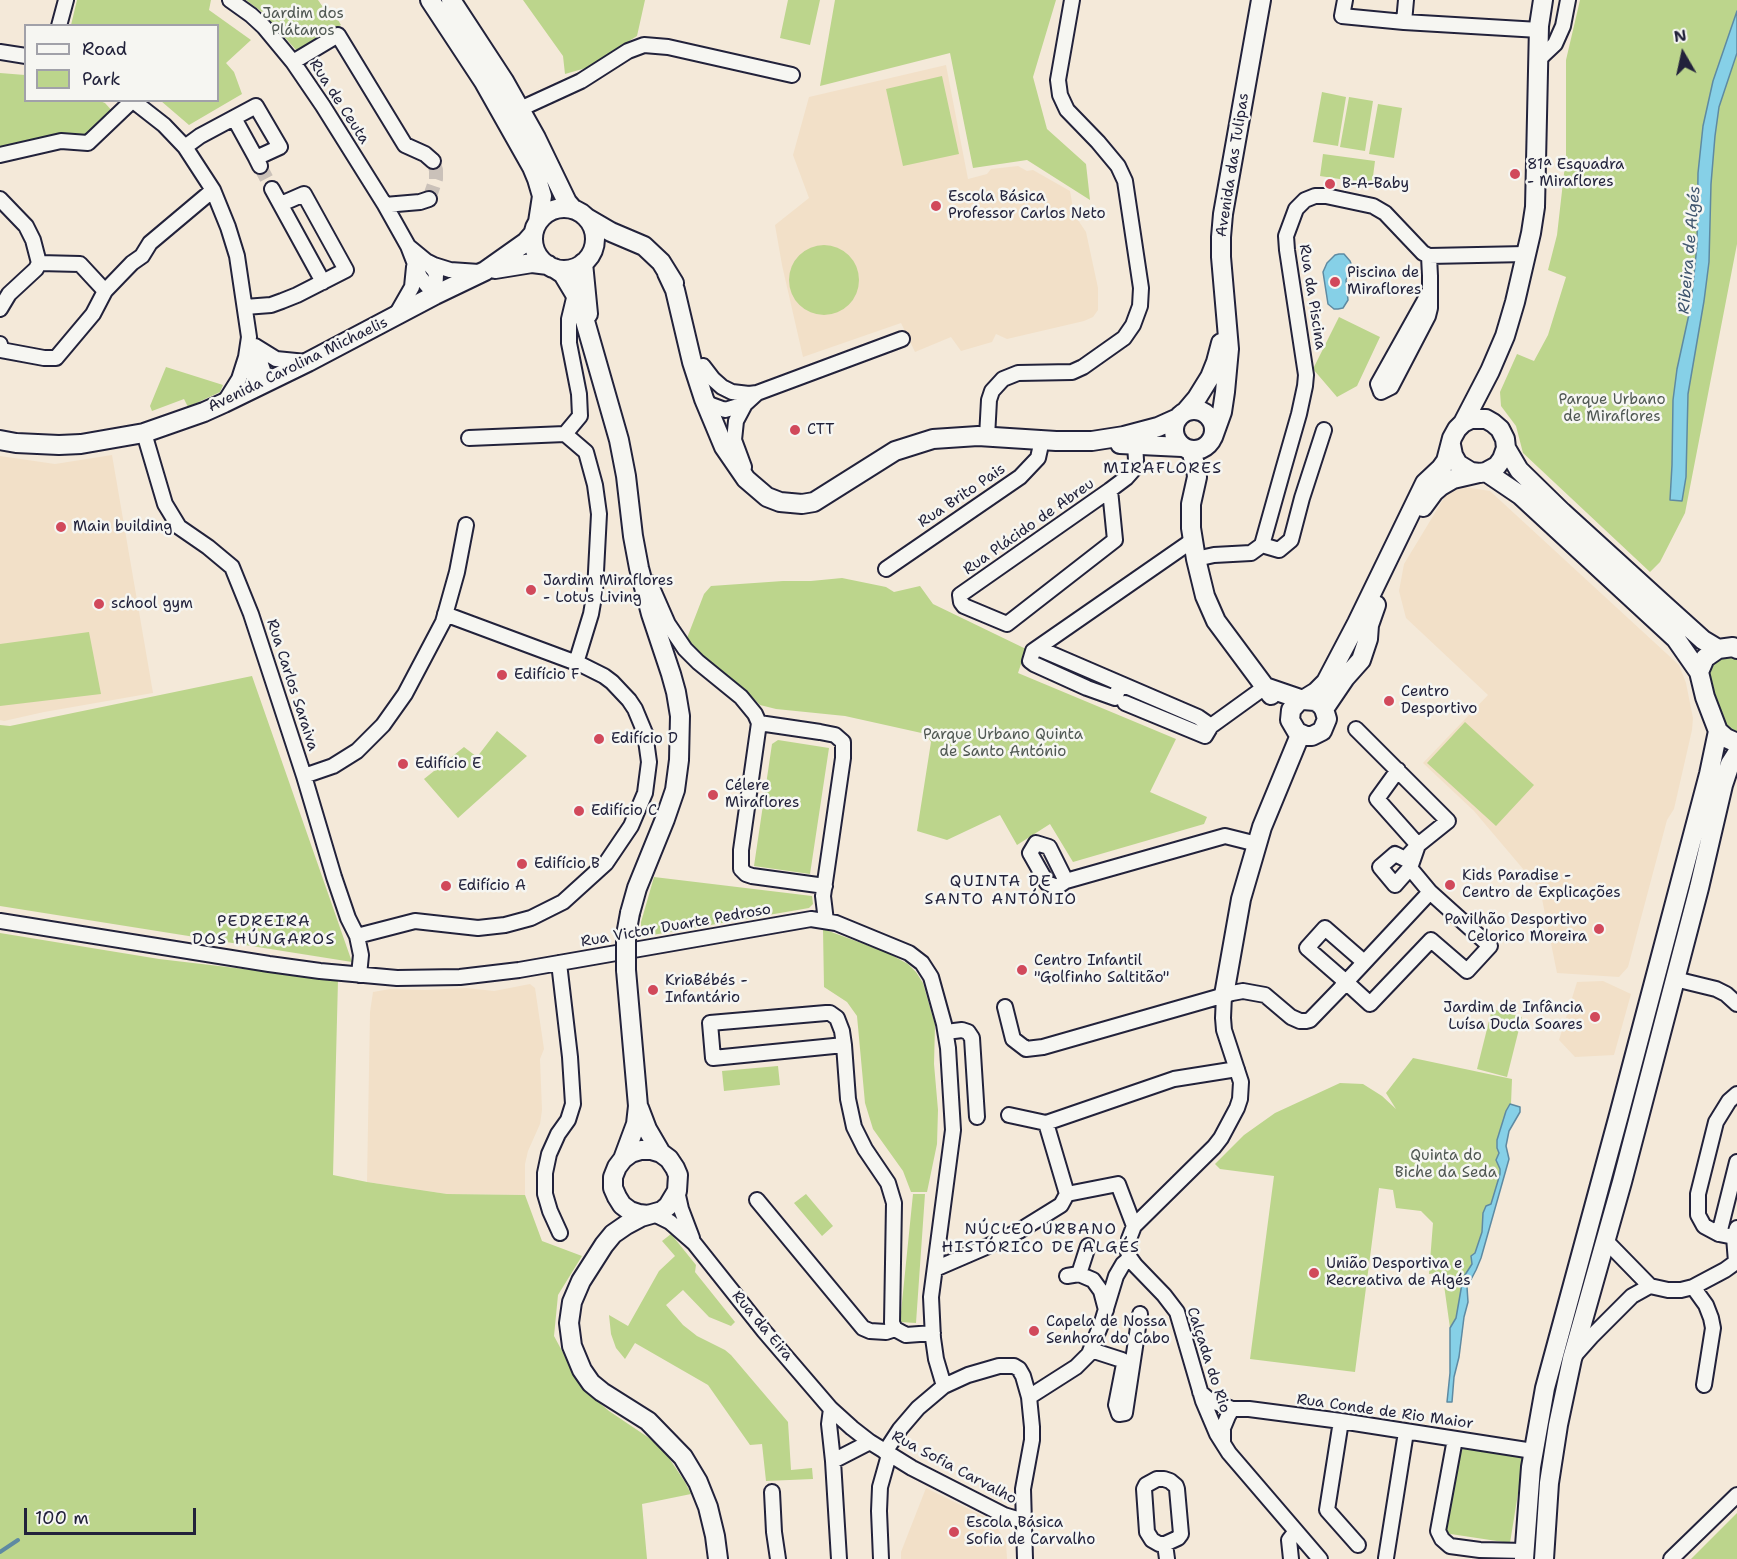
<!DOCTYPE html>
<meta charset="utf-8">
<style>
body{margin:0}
#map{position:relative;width:1737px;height:1559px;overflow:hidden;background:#f4e9d9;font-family:"Shantell Sans",sans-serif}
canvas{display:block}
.legend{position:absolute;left:24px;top:24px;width:195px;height:78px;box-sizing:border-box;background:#f6f6f2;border:2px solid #a1a1a9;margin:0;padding:8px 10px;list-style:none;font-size:18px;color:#22223b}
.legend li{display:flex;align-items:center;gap:12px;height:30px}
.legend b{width:30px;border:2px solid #a1a1a9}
.north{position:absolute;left:1653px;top:24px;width:60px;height:60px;-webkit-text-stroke:4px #f6f6f2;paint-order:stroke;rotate:351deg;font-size:16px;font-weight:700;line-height:24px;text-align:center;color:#22223b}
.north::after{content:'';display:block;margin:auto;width:21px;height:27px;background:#22223b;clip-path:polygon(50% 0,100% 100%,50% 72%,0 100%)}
.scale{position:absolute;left:24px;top:1508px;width:172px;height:27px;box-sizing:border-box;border:3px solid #22223b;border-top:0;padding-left:8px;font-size:18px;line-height:21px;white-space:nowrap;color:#22223b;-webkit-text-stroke:4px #f6f6f2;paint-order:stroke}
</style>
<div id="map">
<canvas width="1737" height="1559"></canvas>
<ul class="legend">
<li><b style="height:8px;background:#f6f6f2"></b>Road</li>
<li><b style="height:16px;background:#bcd58c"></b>Park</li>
</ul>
<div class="north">N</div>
<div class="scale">100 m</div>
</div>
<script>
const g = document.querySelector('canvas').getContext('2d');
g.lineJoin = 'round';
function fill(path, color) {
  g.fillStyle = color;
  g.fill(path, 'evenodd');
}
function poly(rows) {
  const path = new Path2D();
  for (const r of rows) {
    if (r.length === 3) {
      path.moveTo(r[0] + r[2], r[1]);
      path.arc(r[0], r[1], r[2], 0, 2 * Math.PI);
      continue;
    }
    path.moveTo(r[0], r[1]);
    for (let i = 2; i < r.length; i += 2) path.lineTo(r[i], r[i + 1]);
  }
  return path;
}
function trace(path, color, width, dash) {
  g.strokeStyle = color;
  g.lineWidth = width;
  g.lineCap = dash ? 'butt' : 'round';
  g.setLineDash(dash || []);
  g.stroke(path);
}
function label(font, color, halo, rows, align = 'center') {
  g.font = font + ' "Shantell Sans",sans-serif';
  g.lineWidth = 5;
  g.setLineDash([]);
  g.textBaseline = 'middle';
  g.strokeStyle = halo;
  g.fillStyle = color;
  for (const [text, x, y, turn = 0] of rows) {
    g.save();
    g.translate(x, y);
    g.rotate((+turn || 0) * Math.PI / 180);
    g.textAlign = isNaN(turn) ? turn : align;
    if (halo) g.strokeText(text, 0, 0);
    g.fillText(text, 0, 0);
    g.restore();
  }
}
fill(poly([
 [946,65,968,179,987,174,991,169,1018,166,1027,171,1033,170,1070,191,1074,214,1086,232,1098,288,1098,310,1093,317,1084,321,1007,339,996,334,992,342,961,351,951,337,915,352,901,323,803,357,782,265,775,225,809,198,793,155,809,97],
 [112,455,153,693,44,712,4,721,0,720,0,456,55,464],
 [1465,487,1490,491,1679,665,1686,683,1693,718,1692,730,1674,809,1667,820,1628,967,1619,977,1557,973,1540,889,1474,811,1423,763,1488,695,1406,618,1399,591,1404,564,1447,493],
 [1603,981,1631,994,1614,1055,1575,1057,1559,1040,1577,982],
 [530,984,535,988,544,1049,540,1059,542,1110,540,1124,528,1151,525,1164,525,1195,447,1194,367,1182,370,1012,373,992,390,989,425,990,466,988,494,991],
 [926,1488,993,1521,1006,1542,1007,1559,901,1559,901,1552]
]), '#f2e0c8');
fill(poly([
 [77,0,211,0,209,10,251,40,226,63,234,72,242,94,189,125,161,101,218,100,218,26,71,25],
 [246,0,318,0,327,13,332,10,341,25,297,51,262,12],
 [523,0,645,0,637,36,586,68,565,74,563,56],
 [788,0,820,0,810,45,780,38],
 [835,0,1056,0,1033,77,1047,129,1086,164,1090,200,1027,160,973,168,950,53,820,86],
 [1580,0,1737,0,1737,244,1685,513,1660,562,1650,572,1523,453,1516,426,1501,406,1500,392,1517,354,1534,361,1548,335,1566,277,1548,270,1557,235,1566,156,1566,60],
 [0,73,25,75,26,100,100,101,105,103,114,113,89,136,0,151],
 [942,76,959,154,903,166,886,89],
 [1322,92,1346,97,1338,146,1313,142],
 [1349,97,1373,101,1365,151,1340,147],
 [1378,104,1402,108,1394,158,1369,154],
 [1323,154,1375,161,1372,184,1320,176],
 [824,280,35],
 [1339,317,1380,337,1357,386,1337,397,1313,369],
 [166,367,223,385,220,392,188,407,184,399,152,411,150,406],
 [842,578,886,587,894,592,920,586,933,604,1026,649,1018,673,1176,739,1150,792,1207,817,1204,824,1073,862,1050,824,1017,845,1000,815,947,840,917,831,931,742,926,734,845,716,776,709,760,705,743,688,707,660,687,638,704,594,711,586,783,581,811,581],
 [89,632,101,694,0,706,0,644],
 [1732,658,1737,660,1737,732,1727,725,1723,717,1715,694,1710,673,1714,664,1722,659],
 [252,676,352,962,0,906,0,725,10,726],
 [1465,722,1534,785,1496,826,1427,763],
 [497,731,527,756,458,818,424,779,464,747,477,757],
 [778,740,829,748,810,874,754,866,772,744],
 [654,877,812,896,813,904,809,908,641,937,641,922],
 [823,929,886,952,908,964,916,972,923,983,935,1025,934,1064,938,1110,937,1144,927,1192,911,1192,903,1171,873,1129,865,1103,857,1016,847,1002,824,987],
 [0,933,159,959,338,980,333,1175,367,1182,447,1194,525,1195,542,1241,582,1256,558,1295,554,1336,582,1388,609,1411,661,1446,685,1482,691,1494,642,1504,647,1559,0,1559],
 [1492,1009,1522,1017,1507,1077,1477,1069],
 [1413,1058,1512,1079,1511,1104,1506,1111,1497,1141,1497,1148,1499,1152,1496,1160,1500,1169,1500,1174,1491,1204,1482,1219,1482,1232,1472,1264,1463,1278,1456,1318,1450,1328,1444,1285,1436,1273,1429,1274,1433,1223,1421,1211,1396,1208,1393,1190,1379,1188,1355,1372,1250,1359,1274,1176,1220,1169,1215,1164,1244,1135,1275,1113,1340,1083,1363,1084,1382,1096,1396,1109,1386,1093],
 [778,1066,780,1085,724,1091,722,1071],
 [806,1194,833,1226,822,1236,794,1203],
 [913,1194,925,1194,916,1323,900,1322],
 [671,1234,696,1265,695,1272,735,1322,731,1326,709,1317,683,1290,666,1305,683,1325,697,1336,725,1350,731,1355,788,1422,791,1470,812,1468,813,1479,766,1481,762,1444,750,1445,708,1385,635,1343,625,1359,616,1348,611,1334,609,1315,628,1326,659,1271,675,1256,662,1241],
 [1458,1445,1524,1456,1510,1543,1444,1533],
 [1737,1513,1737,1559,1691,1559]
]), '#bcd58c');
const water = poly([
 [1737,11,1737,53,1719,107,1715,136,1711,184,1709,262,1704,301,1688,394,1686,477,1682,501,1670,500,1672,465,1673,400,1677,369,1691,305,1697,245,1698,173,1703,126,1713,81,1737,11],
 [1339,254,1344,254,1350,261,1352,266,1346,280,1348,300,1343,308,1338,309,1334,309,1328,304,1323,272,1327,263,1335,255,1339,254],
 [1510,1104,1520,1107,1520,1112,1509,1131,1506,1146,1509,1159,1481,1258,1476,1270,1467,1287,1468,1302,1464,1317,1459,1357,1454,1377,1452,1402,1447,1402,1450,1373,1450,1328,1456,1318,1463,1278,1472,1264,1471,1256,1475,1253,1482,1232,1483,1213,1486,1206,1491,1204,1500,1174,1500,1169,1496,1160,1499,1153,1497,1148,1497,1140,1506,1111,1510,1104]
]);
fill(water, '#86d0e7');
trace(water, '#5e8aa2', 1.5);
trace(poly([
 [0,1552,18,1540]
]), '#5e8aa2', 4);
trace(poly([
 [260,166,272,189],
 [429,199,436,179,436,170,433,161]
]), '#cac1b9', 14, [14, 7]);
const street = poly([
 [230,0,251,15,264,27,293,62,323,106,385,205,408,246,420,277,435,295],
 [1345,0,1342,16,1404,22,1539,30],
 [1404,22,1406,0],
 [59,26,66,0],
 [0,52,26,56],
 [1537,61,1555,44,1563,26,1568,0],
 [293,62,338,35,405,145,425,154,433,161],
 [132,100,164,125,185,147,213,190,228,227,237,256,249,337,246,357,248,367,254,377,262,385],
 [520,109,581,81,628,51,644,45,668,47,792,75],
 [234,118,256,158],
 [185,147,200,136,256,106,280,147,256,158,260,166],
 [0,155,61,141,88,143,132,101],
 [272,189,323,282],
 [0,199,26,226,33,240,39,263],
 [385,205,420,202,429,199],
 [409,247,426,261,434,265,450,270,479,272],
 [1429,256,1430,276,1430,308,1428,316,1391,387,1381,392,1378,384,1430,291],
 [426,261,434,270,436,275,435,295],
 [105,291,132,263,142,256,150,243,213,190],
 [245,307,271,305,282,301,297,295,346,270,304,194,281,204],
 [0,309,9,294,36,269,39,263,80,264,105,291,93,314,56,358,44,358,1,350,0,344],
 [396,315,412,287,414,267],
 [255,346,276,359,306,362],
 [255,347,263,370,262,385],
 [703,366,713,379,722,387,732,392,749,394,757,393,902,339],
 [224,403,239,379,246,357],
 [706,403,725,410,745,404],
 [144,433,165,504,179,527,208,547,232,567,251,614,304,776,334,877,348,918,357,936,361,955,359,975],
 [565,434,580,416,579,394,569,343,569,319,575,294],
 [987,437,989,400,992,391,1003,379,1018,373,1072,372,1083,367,1124,338,1133,325,1140,306,1141,288,1125,181,1118,166,1098,142,1067,110,1060,95,1058,80,1072,0],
 [469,438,565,434,586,452,595,485,599,514,595,591,591,614,576,663],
 [744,467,734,440,736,421,745,404,757,393],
 [1110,490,960,595,961,602,964,606,1007,624,1115,540,1110,490,1126,478,1134,469,1136,460,1135,444],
 [1262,545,1279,550,1291,540,1302,498,1324,430],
 [1196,559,1214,555,1251,553,1262,545,1283,470,1299,414,1305,386,1306,375,1287,250,1286,236,1296,209,1305,200,1315,196,1326,196,1373,206,1385,213,1423,253,1429,256,1526,254],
 [886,569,1020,477,1038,458,1042,440],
 [650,583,668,624,685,649,698,662,741,697,755,714,759,723],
 [1033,651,1193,540],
 [1120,685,1115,698,1087,688,1034,664,1030,661,1033,651,1040,649,1198,717,1211,726,1265,687],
 [1125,703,1205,736,1211,726],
 [759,723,820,732,835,735,843,742,843,758,823,896,826,921],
 [759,723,741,850,741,869,746,874,752,876,825,886],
 [1356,729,1448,821,1418,845,1410,868,1430,892],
 [1398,770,1377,799,1418,845,1405,859,1395,854,1380,867,1395,885,1410,868],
 [304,776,333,766,357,751,383,725,405,694,443,622,457,572,466,525],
 [1066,881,1057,887,1047,883,1030,853,1036,843,1049,847,1066,881,1225,836,1257,844],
 [0,921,269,964,320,971,397,978,460,977,519,970,811,919,836,923,909,953,922,963,931,977,944,1024,948,1048,953,1130,931,1297,933,1338,936,1359,944,1386],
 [357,936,415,921,478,928,505,925,531,918,563,902,606,863,631,826,645,793,649,762,645,733,635,709,629,700,612,682,604,676,582,665,445,614],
 [559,963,570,1057,573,1104,568,1120,558,1134,549,1154,545,1173,545,1194,550,1211,560,1233],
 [1675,979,1716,989,1726,994,1737,1004],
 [1224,995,1223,1018,1224,1030,1241,1082,1240,1099,1237,1108,1221,1138,1214,1147,1134,1226,1129,1239,1128,1252,1130,1258,1135,1265,1164,1295,1177,1312,1203,1401,1217,1434,1229,1453,1320,1559],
 [1005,1007,1013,1039,1026,1049,1043,1047,1232,993,1243,991,1265,995,1291,1017,1300,1021,1306,1021,1310,1020,1340,989,1346,982,1430,892,1490,946,1467,971,1431,940,1370,1004,1346,982,1307,948,1325,928,1364,962],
 [946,1032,962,1030,968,1032,972,1038,977,1117],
 [844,1045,713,1058,710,1023,826,1013,830,1013,837,1018,842,1031,844,1045,848,1099,854,1127,865,1149,888,1183,894,1203,892,1323,895,1329,906,1335,933,1333],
 [1009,1115,1046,1123,1174,1079,1237,1069],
 [1046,1123,1067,1194],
 [677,1191,681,1209,692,1238],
 [1067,1194,1118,1184,1134,1226],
 [757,1200,863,1328,870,1331,886,1332,895,1329],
 [654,1214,670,1222,694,1243,764,1331,831,1409,852,1428,870,1442,912,1468,1004,1515,1024,1521],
 [1719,1234,1704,1226,1698,1215,1698,1194,1716,1122,1729,1101,1737,1094],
 [1734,1237,1719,1234,1737,1162],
 [1606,1241,1650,1286,1668,1290,1681,1290,1693,1287,1706,1305,1711,1318,1713,1328,1704,1385],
 [935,1269,986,1247,1019,1231,1061,1205,1067,1194],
 [1079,1274,1088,1246],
 [1067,1276,1079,1274,1093,1280,1101,1291,1106,1310],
 [1693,1287,1725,1270,1736,1262,1734,1237,1737,1228],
 [1091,1350,1122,1360,1124,1364,1116,1405,1119,1414,1125,1413,1140,1314],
 [1575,1355,1591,1337,1632,1296,1650,1286],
 [1200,1392,1208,1399,1232,1409,1249,1409,1341,1421,1533,1451],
 [1029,1397,1076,1367,1089,1354,1102,1322,1116,1276,1123,1264,1130,1258],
 [831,1409,829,1424,833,1461,839,1559],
 [1341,1421,1327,1510,1358,1545],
 [1455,1439,1438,1531,1442,1539,1450,1546,1480,1550,1525,1551],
 [1223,1443,1223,1428,1228,1416,1232,1409],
 [885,1452,900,1429,918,1408,944,1386,968,1375,999,1366,1014,1366,1019,1369,1023,1376,1029,1397,1032,1427,1032,1440,1023,1489,1025,1559],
 [833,1461,870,1442],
 [1157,1479,1164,1479,1170,1481,1176,1486,1177,1489,1181,1534,1178,1538,1165,1544,1159,1544,1152,1540,1147,1532,1144,1489,1146,1485,1157,1479],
 [772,1492,774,1532,778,1559],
 [1165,1544,1167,1559],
 [1386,1558,1406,1432],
 [881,1559,879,1511,880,1487,889,1455],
 [1291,1559,1289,1540,1296,1531],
 [1671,1559,1737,1495]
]);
const secondary = poly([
 [430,0,484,82,532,167,537,179,542,196,538,222],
 [451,0,504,81,536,138,567,202,573,209],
 [564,239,31],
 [587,218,611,232,644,246,661,262,674,283],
 [583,263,588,314],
 [554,268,563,274,575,294,585,321,619,440,626,476,633,536,639,568,651,614,671,674,676,692,680,716,679,760,675,790,665,819,637,888,630,913],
 [495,269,532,263,548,265],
 [667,273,675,290,692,362,704,399,724,447,746,479,767,497,780,502,802,504,814,502,895,451,933,439,978,436,1056,441,1092,441,1124,436,1158,427,1178,418],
 [1194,430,20],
 [1186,411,1197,398,1210,377,1216,362,1221,343],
 [1463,423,1490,371,1505,336,1515,302,1531,233,1535,207,1539,26,1543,0],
 [1213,437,1222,412,1225,392,1229,349,1221,257,1221,237,1223,214,1261,0],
 [0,440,16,443,59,445,81,444,144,433,204,412,224,403,308,362,435,295,485,271,526,242,533,234],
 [1120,444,1182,447],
 [1506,448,1519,470,1562,512,1663,604,1703,640,1718,649],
 [1191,450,1196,468,1197,477,1191,504,1191,528,1196,559,1205,596,1216,621,1271,695],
 [1486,472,1520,495,1676,639,1699,672,1705,697,1718,731,1726,738,1737,743],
 [1423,507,1434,492,1441,486,1453,479,1479,473],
 [1699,672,1705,658,1718,649,1733,647,1737,649],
 [1265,687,1303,700,1315,701,1320,704,1324,709,1327,719,1322,731,1312,736,1306,736,1297,732,1290,720,1291,710,1298,702,1303,700,1316,692,1326,682,1357,623,1425,483,1441,468,1446,461,1452,438,1457,429,1463,423,1471,419,1486,419,1493,423,1500,429,1505,439,1506,448,1502,459,1497,466,1486,472,1480,473,1471,472,1458,464,1453,455,1451,445],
 [1324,709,1345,678,1361,660,1368,639,1369,625,1376,605],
 [1224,995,1241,899,1253,858,1262,827,1300,735],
 [639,1108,647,1129,661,1153],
 [623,1159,636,1124,638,1106,626,970],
 [648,1215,639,1214,630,1211,622,1205,617,1197,613,1188,613,1177,617,1167,623,1159,631,1153,641,1150,651,1150,661,1153,669,1159,675,1168,678,1175,677,1191,668,1206,662,1211,641,1217,626,1225,613,1234,604,1245,581,1281,572,1302,569,1323,572,1346,582,1370,591,1383,602,1392,648,1421,683,1457,698,1482,708,1507,715,1536,718,1559],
 [1524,1559,1531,1467,1545,1388,1619,1115,1709,774,1718,731],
 [1544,1559,1549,1483,1558,1425,1572,1359,1622,1182,1699,888,1723,785,1730,764,1737,753]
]);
trace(street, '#22223b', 18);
trace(secondary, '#22223b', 22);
trace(street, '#f6f6f2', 14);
trace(secondary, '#f6f6f2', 18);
const secondaryBridge = poly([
 [626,970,626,935,630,913]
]);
trace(secondaryBridge, '#22223b', 22, []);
trace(secondaryBridge, '#f6f6f2', 18);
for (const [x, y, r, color] of [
 [1515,174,6,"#d1495b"],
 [1330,184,6,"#d1495b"],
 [936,206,6,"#d1495b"],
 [1335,282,6,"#d1495b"],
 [795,430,6,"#d1495b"],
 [61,527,6,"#d1495b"],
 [531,590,6,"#d1495b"],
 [99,604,6,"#d1495b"],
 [502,675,6,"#d1495b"],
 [1389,701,6,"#d1495b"],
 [599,739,6,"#d1495b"],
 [403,764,6,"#d1495b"],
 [713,795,6,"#d1495b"],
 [579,811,6,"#d1495b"],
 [522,864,6,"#d1495b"],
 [1450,885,6,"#d1495b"],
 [446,886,6,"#d1495b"],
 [1599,929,6,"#d1495b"],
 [1022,970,6,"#d1495b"],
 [653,990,6,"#d1495b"],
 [1595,1017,6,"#d1495b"],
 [1314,1273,6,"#d1495b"],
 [1034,1331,6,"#d1495b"],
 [954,1532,6,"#d1495b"]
]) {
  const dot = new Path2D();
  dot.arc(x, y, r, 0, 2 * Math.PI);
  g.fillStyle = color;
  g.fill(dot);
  trace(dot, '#f6f6f2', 2);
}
label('15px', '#505853', '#f6f6f2', [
 ["Jardim dos",303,14],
 ["Plátanos",303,31],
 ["Parque Urbano",1612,400],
 ["de Miraflores",1612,417],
 ["Parque Urbano Quinta",1003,735],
 ["de Santo António",1003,752],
 ["Quinta do",1446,1156],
 ["Biche da Seda",1446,1173]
]);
label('15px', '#22223b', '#f6f6f2', [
 ["Rua de Ceuta",339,102,57],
 ["Avenida das Tulipas",1233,165,-81],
 ["Rua da Piscina",1312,297,81],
 ["Avenida Carolina Michaelis",298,365,-26],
 ["Rua Brito Pais",962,496,-34],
 ["Rua Plácido de Abreu",1029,527,-35],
 ["Rua Carlos Saraiva",292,685,72],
 ["Rua Victor Duarte Pedroso",676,926,-10],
 ["Rua da Eira",762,1326,50],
 ["Calçada do Rio",1208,1360,72],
 ["Rua Conde de Rio Maior",1385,1412,8],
 ["Rua Sofia Carvalho",954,1468,28]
]);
label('15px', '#22223b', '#f6f6f2', [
 ["81ª Esquadra",1527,165],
 ["- Miraflores",1527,182],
 ["B-A-Baby",1342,184],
 ["Escola Básica",948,197],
 ["Professor Carlos Neto",948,214],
 ["Piscina de",1347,273],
 ["Miraflores",1347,290],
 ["CTT",807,430],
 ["Main building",73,527],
 ["Jardim Miraflores",543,581],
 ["- Lotus Living",543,598],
 ["school gym",111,604],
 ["Edifício F",514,675],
 ["Centro",1401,692],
 ["Desportivo",1401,709],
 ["Edifício D",611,739],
 ["Edifício E",415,764],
 ["Célere",725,786],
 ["Miraflores",725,803],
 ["Edifício C",591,811],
 ["Edifício B",534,864],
 ["Kids Paradise -",1462,876],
 ["Centro de Explicações",1462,893],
 ["Edifício A",458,886],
 ["Pavilhão Desportivo",1587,920,"right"],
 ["Celorico Moreira",1587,937,"right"],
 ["Centro Infantil",1034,961],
 ["\"Golfinho Saltitão\"",1034,978],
 ["KriaBébés -",665,981],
 ["Infantário",665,998],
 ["Jardim de Infância",1583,1008,"right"],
 ["Luísa Ducla Soares",1583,1025,"right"],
 ["União Desportiva e",1326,1264],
 ["Recreativa de Algés",1326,1281],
 ["Capela de Nossa",1046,1322],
 ["Senhora do Cabo",1046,1339],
 ["Escola Básica",966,1523],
 ["Sofia de Carvalho",966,1540]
], 'left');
label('italic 16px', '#40566f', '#f6f6f2', [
 ["Ribeira de Algés",1690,250,-85]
]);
g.letterSpacing = '1.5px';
label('16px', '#22223b', '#f6f6f2', [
 ["MIRAFLORES",1163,469],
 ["QUINTA DE",1001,882],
 ["SANTO ANTÓNIO",1001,900],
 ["PEDREIRA",264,922],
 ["DOS HÚNGAROS",264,940],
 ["NÚCLEO URBANO",1041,1230],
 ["HISTÓRICO DE ALGÉS",1041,1248]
]);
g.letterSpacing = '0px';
</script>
